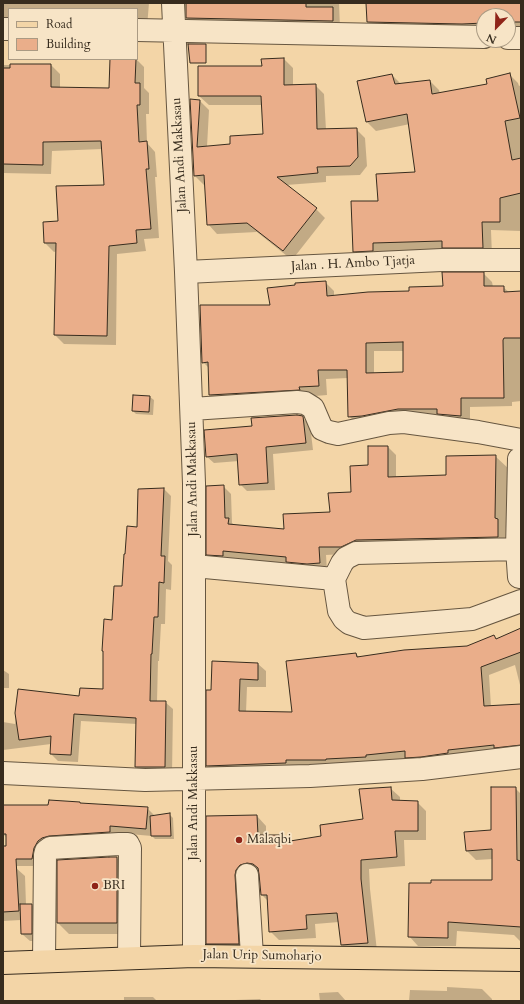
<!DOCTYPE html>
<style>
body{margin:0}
#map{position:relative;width:524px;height:1004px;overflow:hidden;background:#f3d5a7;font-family:Cardo,serif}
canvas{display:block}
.frame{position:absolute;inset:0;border:4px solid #372c1e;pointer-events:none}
.legend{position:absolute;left:8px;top:8px;width:130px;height:52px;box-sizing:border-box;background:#f7e4c6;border:1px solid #aa9a83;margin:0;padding:5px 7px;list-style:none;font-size:12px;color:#372c1e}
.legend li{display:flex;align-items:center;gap:8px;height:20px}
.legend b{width:20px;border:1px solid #aa9a83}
.north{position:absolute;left:476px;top:8px;width:40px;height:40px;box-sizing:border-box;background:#f7e4c6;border:1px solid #aa9a83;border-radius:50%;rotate:203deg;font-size:11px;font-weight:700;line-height:16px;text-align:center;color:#372c1e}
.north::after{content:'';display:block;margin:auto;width:14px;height:18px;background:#8f2418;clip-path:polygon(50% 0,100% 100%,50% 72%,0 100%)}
</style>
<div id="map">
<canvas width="524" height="1004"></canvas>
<div class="frame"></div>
<ul class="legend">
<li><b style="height:5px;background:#f3d5a7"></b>Road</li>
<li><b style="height:11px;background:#eaae8a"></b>Building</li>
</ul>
<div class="north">N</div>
</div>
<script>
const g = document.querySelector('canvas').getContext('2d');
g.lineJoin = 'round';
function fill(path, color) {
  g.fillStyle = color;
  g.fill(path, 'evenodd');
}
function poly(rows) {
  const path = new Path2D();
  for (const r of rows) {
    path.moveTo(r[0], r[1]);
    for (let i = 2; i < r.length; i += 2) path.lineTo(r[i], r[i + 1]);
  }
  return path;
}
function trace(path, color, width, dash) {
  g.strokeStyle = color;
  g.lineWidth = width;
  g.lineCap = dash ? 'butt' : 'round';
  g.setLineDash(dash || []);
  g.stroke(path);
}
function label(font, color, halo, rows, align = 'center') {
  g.font = font + ' Cardo,serif';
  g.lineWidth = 3.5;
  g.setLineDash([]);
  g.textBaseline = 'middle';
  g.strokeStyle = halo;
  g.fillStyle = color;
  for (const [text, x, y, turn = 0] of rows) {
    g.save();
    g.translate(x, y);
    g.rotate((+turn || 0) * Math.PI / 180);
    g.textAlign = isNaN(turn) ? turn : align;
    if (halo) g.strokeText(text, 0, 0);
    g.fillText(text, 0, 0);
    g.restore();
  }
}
fill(poly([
 [3,3,149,3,147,27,137,31,137,9,9,9,9,27,3,31],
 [186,3,339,3,340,28,194,25,187,18],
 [367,3,521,3,521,35,508,35,508,16,484,16,484,36,380,34,368,22],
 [111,59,136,59,144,67,144,88,149,93,149,114,146,114,147,143,155,152,157,177,155,177,159,238,144,239,146,251,117,254,116,345,64,344,55,335,57,251,54,252,45,243,59,222,105,186,102,149,52,151,51,174,3,173,3,65,51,65,60,74,60,89,110,89],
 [284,59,293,68,293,86,315,85,324,94,326,130,356,129,365,138,367,166,360,175,326,176,326,182,286,185,316,209,325,218,292,260,257,232,217,234,208,224,206,185,204,185,195,176,200,101,209,110,207,147,231,145,264,135,263,105,209,105,199,96,263,67],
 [509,74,518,83,519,86,521,85,521,231,491,230,492,256,363,260,354,251,379,202,416,173,410,124,376,131,367,122,392,75,401,84,430,81,439,90,440,94,488,85],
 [484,274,492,282,493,287,503,287,510,293,521,292,521,401,512,402,512,406,470,407,470,424,358,425,349,416,348,378,326,379,327,395,219,404,210,395,209,368,203,362,271,306,325,282,334,291,334,296,410,292,444,287],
 [374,351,404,351,404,373,374,373],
 [134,396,150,397,154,400,153,415,136,414,133,411],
 [302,417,310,425,313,450,273,454,275,490,247,491,240,484,239,461,214,463,206,456,253,427],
 [388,447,396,455,396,478,447,476,495,456,509,469,505,545,326,555,327,571,289,564,231,558,230,564,216,562,208,554,223,486,231,494,232,523,234,525,285,530,331,513,352,493,369,465],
 [164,489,171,496,168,561,172,565,171,590,166,589,165,624,161,624,159,661,158,661,157,702,165,702,173,709,172,774,144,774,136,767,137,724,81,721,78,762,58,761,51,754,51,744,3,750,3,751,3,722,15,724,19,690,80,697,104,690,113,621,138,528,139,490],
 [521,629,521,689,515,665,489,675,491,707,521,705,521,753,215,773,208,766,212,691,258,664,266,671,266,687,247,687,246,712,293,713,356,654,360,658,467,647,494,637,497,640],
 [3,670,9,674,9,688,3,688],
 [390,788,400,797,400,802,417,802,426,811,426,840,404,840,405,866,369,869,370,889,377,951,351,954,342,945,339,922,315,924,316,938,279,940,270,931,268,901,262,895,260,872,256,871,247,953,217,952,208,943,257,816,266,826,266,836,283,836,289,842,322,837,364,820],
 [515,788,521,794,521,942,514,935,457,931,456,946,418,946,409,936,493,881,493,859,476,860,467,851,492,831],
 [80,803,81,804,147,808,155,816,169,814,173,818,174,839,155,839,152,836,117,833,117,839,57,843,40,866,14,866,7,838,3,834,3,806,49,806],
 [117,858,128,870,128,934,69,934,58,923,58,861],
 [16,868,25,876,26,905,32,905,39,912,39,941,30,941,22,934,21,920,3,921,3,869],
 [447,987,482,989,492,999,492,1001,409,1001,410,990,447,991],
 [338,992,346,1001,320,1001,319,993],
 [124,997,153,997,157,1001,124,1001],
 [260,999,262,1001,211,1001]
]), '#0003');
const building = poly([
 [186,3,306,3,306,7,333,7,333,21,186,18,186,3],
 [366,3,521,3,521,22,508,22,508,16,484,16,484,23,462,24,367,22,366,3],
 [188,44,206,44,206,63,190,63,188,44],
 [284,58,284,85,316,84,317,129,357,128,358,157,350,166,317,167,318,173,277,177,317,208,283,251,247,223,207,225,204,175,194,176,190,99,200,100,197,147,230,144,230,136,263,134,261,96,198,96,198,66,262,66,261,59,284,58],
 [110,59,136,59,135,83,140,83,140,105,137,105,139,142,147,141,149,169,146,169,151,229,136,230,137,243,109,246,107,336,54,335,56,243,44,243,43,222,58,221,56,186,104,185,101,141,43,142,43,165,3,164,3,68,10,68,10,64,51,64,51,87,109,88,110,59],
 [510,73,520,118,505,121,512,160,521,158,521,193,500,198,500,222,482,222,483,248,442,248,442,241,373,243,373,251,353,252,351,201,378,201,376,174,415,172,407,114,366,122,357,81,392,74,395,84,430,80,432,94,487,84,486,79,510,73],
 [442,272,484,272,484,286,504,286,504,292,521,291,521,338,504,338,503,340,504,398,461,398,461,416,437,414,437,409,398,409,362,416,348,417,347,370,318,370,319,386,299,387,300,390,209,395,208,362,202,363,200,305,270,305,267,288,295,285,295,283,326,281,327,296,368,292,409,291,409,287,443,286,442,272],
 [403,342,403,372,366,373,366,343,403,342],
 [133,395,150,396,149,412,132,411,133,395],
 [297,415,303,416,306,443,266,447,268,483,239,485,237,454,206,457,204,430,252,426,251,418,297,415],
 [368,446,388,446,388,477,446,475,446,456,496,455,495,518,498,519,498,537,356,540,341,547,319,547,320,563,307,564,286,562,286,557,223,551,223,556,206,555,206,486,224,485,225,518,229,518,228,524,284,529,283,514,330,512,328,493,351,492,350,466,368,465,368,446],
 [164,488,161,556,165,556,164,583,159,582,158,617,154,617,152,654,151,654,150,701,166,701,165,767,135,767,136,718,74,714,71,755,50,754,51,736,19,740,15,713,18,689,79,696,80,688,103,689,103,651,102,651,104,619,112,620,114,586,122,586,124,554,125,554,127,526,137,527,138,489,164,488],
 [521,628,521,652,481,667,484,706,521,704,521,745,494,748,494,745,448,750,448,753,421,757,405,758,405,751,366,755,366,757,326,759,326,760,286,760,286,763,206,766,206,690,211,690,212,661,258,663,258,680,240,679,239,711,292,712,286,661,356,653,357,657,404,650,467,646,494,635,496,639,521,628],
 [391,787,392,800,418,801,418,831,395,831,397,857,361,860,361,879,368,943,341,945,337,913,306,915,307,929,269,932,267,895,261,895,259,874,258,868,253,864,247,863,240,865,236,870,235,875,239,944,206,944,206,816,257,815,258,835,283,835,284,842,321,836,320,825,363,819,359,789,391,787],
 [491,787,516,787,517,860,521,861,521,927,448,922,448,938,408,937,409,883,431,883,431,880,492,880,492,849,466,851,464,832,491,830,491,787],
 [49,800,80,802,80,803,148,807,146,829,110,826,110,832,49,836,42,838,38,841,34,848,32,859,16,859,19,911,3,912,3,846,6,846,6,834,3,834,3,805,48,805,49,800],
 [170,813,171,836,151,836,150,816,170,813],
 [109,857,117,857,117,923,57,923,57,860,109,857],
 [20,904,32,904,32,934,21,934,20,904]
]);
fill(building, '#eaae8a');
trace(building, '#372c1e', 1);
const minor = poly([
 [173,3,186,272,194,483,194,956],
 [3,29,9,29],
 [137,30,484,37],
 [508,38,521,38],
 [186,272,442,260,521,260],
 [192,409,297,402,305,403,313,408,322,429,329,432,338,434,389,423,404,422,478,432,521,440],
 [519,459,517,549,519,577,521,576],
 [194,566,334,579,339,611,344,619,349,623,364,628,472,619,521,601],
 [334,579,342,563,346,558,356,553,517,549],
 [3,773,145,780,310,776,422,769,521,757],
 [247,875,252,956],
 [44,961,45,855,46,851,50,848,119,844,128,844,130,848,129,958]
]);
const major = poly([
 [3,963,194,956,521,960]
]);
trace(minor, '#665640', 24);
trace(major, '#372c1e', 24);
trace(minor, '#f7e4c6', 22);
trace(major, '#f3d5a7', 22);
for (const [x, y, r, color] of [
 [239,840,4,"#8f2418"],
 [95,886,4,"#8f2418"]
]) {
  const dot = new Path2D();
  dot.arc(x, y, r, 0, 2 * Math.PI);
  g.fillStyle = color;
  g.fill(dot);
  trace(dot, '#f7e4c6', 1.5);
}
label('13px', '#372c1e', '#f7e4c6', [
 ["Jalan Andi Makkasau",180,155,-93],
 ["Jalan . H. Ambo Tjatja",353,264,-3],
 ["Jalan Andi Makkasau",193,479,-91],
 ["Jalan Andi Makkasau",194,803,-90],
 ["Jalan Urip Sumoharjo",262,956,1]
]);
label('13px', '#372c1e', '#f7e4c6', [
 ["Malaqbi",247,840],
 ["BRI",103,886]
], 'left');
</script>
